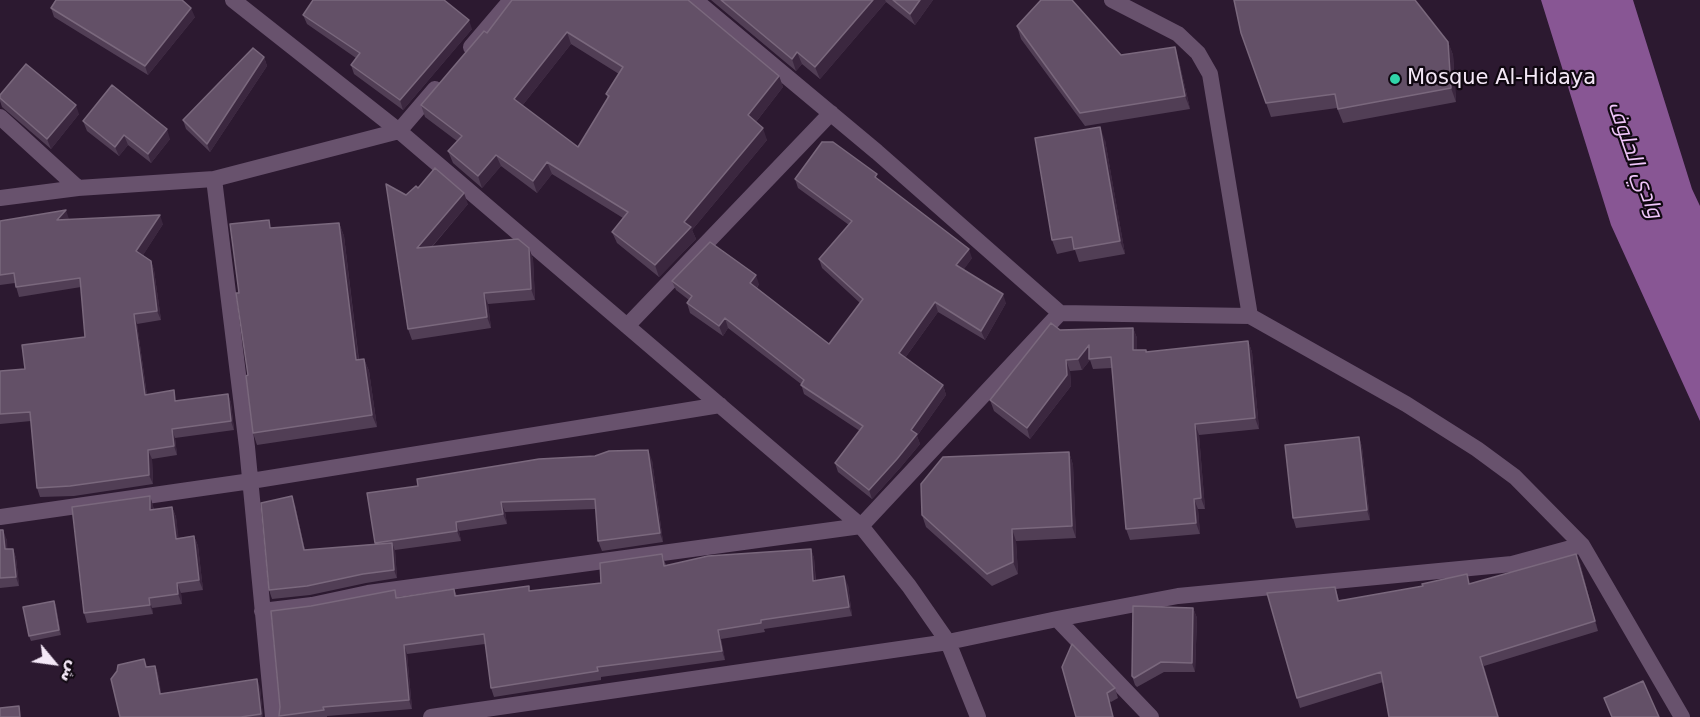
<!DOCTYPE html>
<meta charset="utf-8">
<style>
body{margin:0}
#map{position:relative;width:1700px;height:717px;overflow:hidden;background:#2c1930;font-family:"DejaVu Sans",Cairo,sans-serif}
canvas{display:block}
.north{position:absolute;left:24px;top:633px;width:60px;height:60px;-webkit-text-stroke:4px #100811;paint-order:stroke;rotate:119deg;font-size:16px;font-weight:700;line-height:24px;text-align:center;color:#f4e8f7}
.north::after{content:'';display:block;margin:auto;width:21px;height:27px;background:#f4e8f7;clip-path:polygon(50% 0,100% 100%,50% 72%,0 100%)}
</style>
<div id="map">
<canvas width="1700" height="717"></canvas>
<div class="north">ش</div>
</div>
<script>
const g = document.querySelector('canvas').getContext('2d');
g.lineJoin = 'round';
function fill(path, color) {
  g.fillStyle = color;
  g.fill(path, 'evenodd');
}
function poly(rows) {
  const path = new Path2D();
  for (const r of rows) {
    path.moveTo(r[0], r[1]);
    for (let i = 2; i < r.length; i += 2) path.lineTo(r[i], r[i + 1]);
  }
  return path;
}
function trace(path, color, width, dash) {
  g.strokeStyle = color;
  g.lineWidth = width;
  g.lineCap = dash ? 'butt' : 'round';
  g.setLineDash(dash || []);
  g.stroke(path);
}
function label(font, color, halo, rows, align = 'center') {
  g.font = font + ' "DejaVu Sans",Cairo,sans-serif';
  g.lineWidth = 4.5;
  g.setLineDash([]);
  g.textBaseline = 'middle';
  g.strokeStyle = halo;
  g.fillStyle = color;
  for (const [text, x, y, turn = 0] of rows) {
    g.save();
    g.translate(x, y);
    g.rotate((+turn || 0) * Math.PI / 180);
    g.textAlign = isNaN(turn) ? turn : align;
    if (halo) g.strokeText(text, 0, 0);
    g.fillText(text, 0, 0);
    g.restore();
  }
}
fill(poly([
 [1541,0,1633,0,1692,189,1700,206,1700,421,1611,225]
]), '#885694');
trace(poly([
 [233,0,399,131,861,526,909,586,948,642,978,717],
 [1112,0,1178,34,1198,53,1210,74,1250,316],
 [471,47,511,0],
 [0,117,78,188],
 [214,179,247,447,273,717],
 [0,198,78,188,214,179,399,131,435,89],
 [1060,313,1250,316,1406,404,1477,449,1515,477,1582,545,1682,717],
 [627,326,831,113],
 [0,517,251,481,720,405],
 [262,611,312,605,368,593,861,526,1060,313,877,152,695,0],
 [1057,619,1178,596,1512,564,1582,545],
 [431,717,948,642,1057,619,1151,717]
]), '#68526d', 16);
fill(poly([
 [512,0,779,76,783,87,756,122,767,140,692,230,696,239,659,277,617,243,612,232,623,218,552,174,537,193,501,166,482,188,453,163,448,151,457,141,425,117,421,105,487,33],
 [571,44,619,74,606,94,608,99,578,147,522,106],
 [711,0,933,0,915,25,886,2,820,79,802,64,796,71],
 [51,8,195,17,148,75,54,17],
 [303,15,472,29,403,110,354,74,351,65,356,58,307,24],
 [1017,26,1121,55,1179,61,1190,109,1085,126,1021,39],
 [1241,33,1448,42,1453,55,1456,102,1343,123,1337,108,1271,117],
 [264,57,267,66,210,152,186,129,183,120],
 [0,95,79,114,51,149,2,107,0,101],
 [83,121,170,139,151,163,128,145,119,156,87,131],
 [1105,140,1125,254,1079,262,1075,250,1057,254,1052,240],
 [795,179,879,180,972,258,963,270,1006,303,985,340,938,312,905,358,943,385,946,395,917,436,920,444,900,468,872,499,838,472,835,463,860,431,804,394,801,384,728,328,723,336,690,313,687,303,689,300,676,290,672,281,759,284,757,288,829,344,860,303,822,268,819,259,849,225,798,188],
 [418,188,468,204,432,247,529,248,533,259,535,300,488,304,491,328,412,340,408,329],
 [69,219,163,224,143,255,151,261,154,270,161,320,137,324,147,395,177,401,228,394,231,403,234,430,175,438,177,455,152,459,153,484,74,496,40,497,37,488,31,421,0,424,0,371,25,369,85,337,81,287,19,297,15,283,0,285,0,221],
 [339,223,344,236,359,360,364,359,369,371,377,427,257,445,253,433,248,375,239,293,272,228],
 [1133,328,1137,338,1137,350,1147,352,1248,341,1252,352,1259,429,1199,435,1205,509,1198,509,1200,534,1130,540,1126,529,1112,368,1093,369,1090,360,1082,370,1070,371,1071,386,1030,439,994,411,990,400,1060,330],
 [1359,437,1362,447,1370,520,1296,528,1293,518],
 [1069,452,1073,465,1076,538,1016,541,1018,574,992,586,926,527,922,515],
 [652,460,663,542,602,551,598,541,596,509,505,512,507,524,459,531,461,541,395,550,397,578,366,583,310,595,272,599,269,590,295,505,305,550,376,544,367,493],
 [150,496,153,506,154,510,172,507,176,517,178,538,194,536,198,546,203,590,181,593,182,604,152,608,153,614,87,623,84,613],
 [0,530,7,540,7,549,13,549,16,558,19,586,0,588],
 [811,549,814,558,816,581,848,585,852,616,764,629,765,632,721,639,725,660,601,677,601,680,494,697,491,688,485,644,407,654,412,709,327,716,327,717,279,717,280,707,398,597,454,589,457,596,530,591,601,583,662,554,666,565],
 [1580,563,1598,631,1484,666,1383,682,1300,708,1297,698,1335,587,1339,600,1471,584],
 [54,601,56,606,61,635,31,641,29,636],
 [1193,608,1197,618,1195,672,1164,672,1137,687,1135,685,1132,676],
 [155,666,158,674,161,694,260,687,263,717,120,717,147,667],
 [1062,667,1115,688,1118,698,1111,702]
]), '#513e55');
fill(poly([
 [873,0,885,0,886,2,820,79,815,67],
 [920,0,933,0,915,25,910,14],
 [191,8,195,17,148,75,145,66],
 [469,20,472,29,403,110,400,100],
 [567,32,571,44,518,111,514,99],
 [1448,42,1453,55,1456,102,1451,88],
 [1175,47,1179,61,1190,109,1185,96],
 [797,52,802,64,796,71,792,59],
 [264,57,267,66,210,152,207,144],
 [779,76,783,87,752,127,748,115],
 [76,105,79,114,51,149,47,139],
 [1100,127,1105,140,1125,254,1120,241],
 [763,128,767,140,692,230,696,239,659,277,655,265,684,222],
 [167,129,170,139,151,163,148,154],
 [124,135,128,145,119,156,115,147],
 [496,155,501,166,482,188,478,176],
 [547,162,552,174,537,193,533,181],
 [464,193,468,204,421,259,417,248],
 [66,210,69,219,61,230,57,220],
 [160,215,163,224,140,260,136,251],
 [339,223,344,236,360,372,356,360],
 [529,248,533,259,535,300,531,289],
 [969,249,972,258,960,275,956,265],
 [151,261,154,270,161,320,157,311],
 [756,275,759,284,754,292,750,283],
 [484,293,488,304,491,328,487,317],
 [1003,294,1006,303,985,340,981,331],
 [935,302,938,312,902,362,899,353],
 [134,314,137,324,148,404,145,395],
 [725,318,728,328,723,336,719,326],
 [1133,328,1137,338,1137,361,1133,350],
 [1248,341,1252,352,1259,429,1255,418],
 [1089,345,1090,360,1082,370,1078,359],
 [364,359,369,371,377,427,372,415],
 [1066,360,1070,371,1071,386,1030,439,1027,428],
 [943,385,946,395,917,436,920,444,900,468,872,499,869,490],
 [228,394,231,403,234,430,231,421],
 [1195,424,1199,435,1205,509,1201,498],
 [172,429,175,438,177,455,174,446],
 [1359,437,1362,447,1370,520,1367,510],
 [148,450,152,459,153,484,149,475],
 [648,450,652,460,663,542,660,533],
 [1069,452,1073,465,1076,538,1072,526],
 [150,496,153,506,154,520,150,510],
 [292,496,295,505,307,559,304,550],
 [1194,499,1198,509,1200,534,1196,523],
 [501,502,505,512,507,524,503,514],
 [172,507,176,517,180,548,176,539],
 [456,522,459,531,461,541,457,531],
 [1012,529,1016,541,1018,574,1013,562],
 [3,530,7,540,8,559,5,549],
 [194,536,198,546,203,590,199,580],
 [392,543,395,551,397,578,394,570],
 [13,549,16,558,19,586,16,577],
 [811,549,814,558,816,590,813,581],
 [1576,554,1580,563,1598,631,1595,621],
 [844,576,848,585,852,616,849,607],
 [177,583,181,593,182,604,178,594],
 [149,598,152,608,153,614,150,605],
 [54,601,56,606,61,635,59,630],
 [1193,608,1197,618,1195,672,1192,663],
 [718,630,721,639,725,660,722,651],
 [404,645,407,654,412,709,409,700],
 [1480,657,1484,666,1499,717,1498,717],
 [155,666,158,674,163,702,160,694],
 [257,679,260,687,263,717,262,717,261,714]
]), '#3b273f');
const building = poly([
 [56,0,182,0,191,8,145,66,51,8,56,0],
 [313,0,444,0,469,20,400,100,351,65,360,53,303,15,313,0],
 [512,0,688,0,779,76,748,115,763,128,684,222,691,227,655,265,612,232,628,212,547,162,533,181,496,155,478,176,448,151,462,136,421,105,484,31,487,33,512,0],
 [567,32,623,67,606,94,609,96,578,147,514,99,567,32],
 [721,0,873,0,815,67,797,52,792,59,721,0],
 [893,0,920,0,910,14,893,0],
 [1041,0,1072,0,1121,55,1175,47,1185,96,1080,113,1017,26,1041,0],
 [1234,0,1415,0,1448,42,1451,88,1338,109,1335,94,1266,103,1241,33,1234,0],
 [253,48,264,57,207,144,183,120,253,48],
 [26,64,76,105,47,139,0,98,0,95,26,64],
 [112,85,167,129,148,154,124,135,115,147,83,121,112,85],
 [1100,127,1120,241,1074,249,1072,237,1052,240,1035,138,1100,127],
 [822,142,833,142,877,174,875,177,969,249,956,265,1003,294,981,331,935,302,899,353,943,385,911,430,917,434,897,459,869,490,835,463,863,426,801,385,804,380,725,318,719,326,687,303,692,296,672,281,710,242,756,275,750,283,829,344,863,299,819,259,852,221,795,179,822,142],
 [435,168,464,193,417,248,518,239,529,248,531,289,484,293,487,317,408,329,386,184,406,195,416,186,418,188,435,168],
 [66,210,57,220,160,215,136,251,151,261,157,311,134,314,145,395,174,390,175,401,228,394,231,421,172,429,174,446,148,450,149,475,70,486,37,488,30,412,0,414,0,371,25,369,22,345,85,337,80,278,16,287,14,273,0,275,0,221,66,210],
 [269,220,270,228,339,223,356,360,364,359,372,415,253,433,246,376,248,375,236,293,239,293,230,224,269,220],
 [1051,323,1060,330,1133,328,1133,350,1146,350,1146,352,1248,341,1255,418,1195,424,1201,498,1194,499,1196,523,1126,529,1111,357,1089,359,1089,345,1078,359,1066,360,1067,375,1027,428,990,400,1051,323],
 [1359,437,1367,510,1293,518,1285,445,1359,437],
 [648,450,660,533,598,541,595,499,501,502,503,514,456,522,457,531,375,543,367,493,418,486,417,479,539,459,595,456,609,451,648,450],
 [1069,452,1072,526,1012,529,1013,562,987,574,922,515,921,484,943,457,1069,452],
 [150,496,150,510,172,507,176,539,194,536,199,580,177,583,178,594,149,598,150,605,84,613,72,507,150,496],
 [292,496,304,550,392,543,394,570,363,574,307,586,269,590,261,503,292,496],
 [0,530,3,530,5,549,13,549,16,577,0,578,0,530],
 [811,549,813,581,844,576,849,607,761,620,761,623,718,630,722,651,597,667,598,671,491,688,484,634,404,645,409,700,323,707,324,710,279,716,280,707,271,611,311,606,395,590,396,598,454,589,455,596,529,586,529,591,601,583,600,563,662,554,664,566,708,556,811,549],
 [1576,554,1595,621,1480,657,1498,717,1389,717,1381,672,1297,698,1267,593,1335,587,1338,601,1423,586,1422,584,1467,574,1469,584,1576,554],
 [54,601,59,630,29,636,23,607,54,601],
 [1133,606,1193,608,1192,663,1161,662,1134,678,1132,676,1133,606],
 [1072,644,1115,688,1107,693,1113,717,1076,717,1062,667,1072,644],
 [144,659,146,667,155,666,160,694,257,679,261,714,241,717,120,717,111,679,117,671,118,665,144,659],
 [1643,681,1659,717,1612,717,1604,698,1643,681],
 [19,706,20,717,0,717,0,708,19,706]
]);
fill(building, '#635067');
trace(building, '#7a687d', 1.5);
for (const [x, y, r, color] of [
 [1395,79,6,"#31d4a9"]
]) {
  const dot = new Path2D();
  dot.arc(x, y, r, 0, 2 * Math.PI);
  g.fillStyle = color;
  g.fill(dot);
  trace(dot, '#100811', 2);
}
label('21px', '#f4e8f7', '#100811', [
 ["Mosque Al-Hidaya",1407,79]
], 'left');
label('italic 22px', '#f1c7fb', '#100811', [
 ["وادي الحلوف",1634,160,70]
]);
</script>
